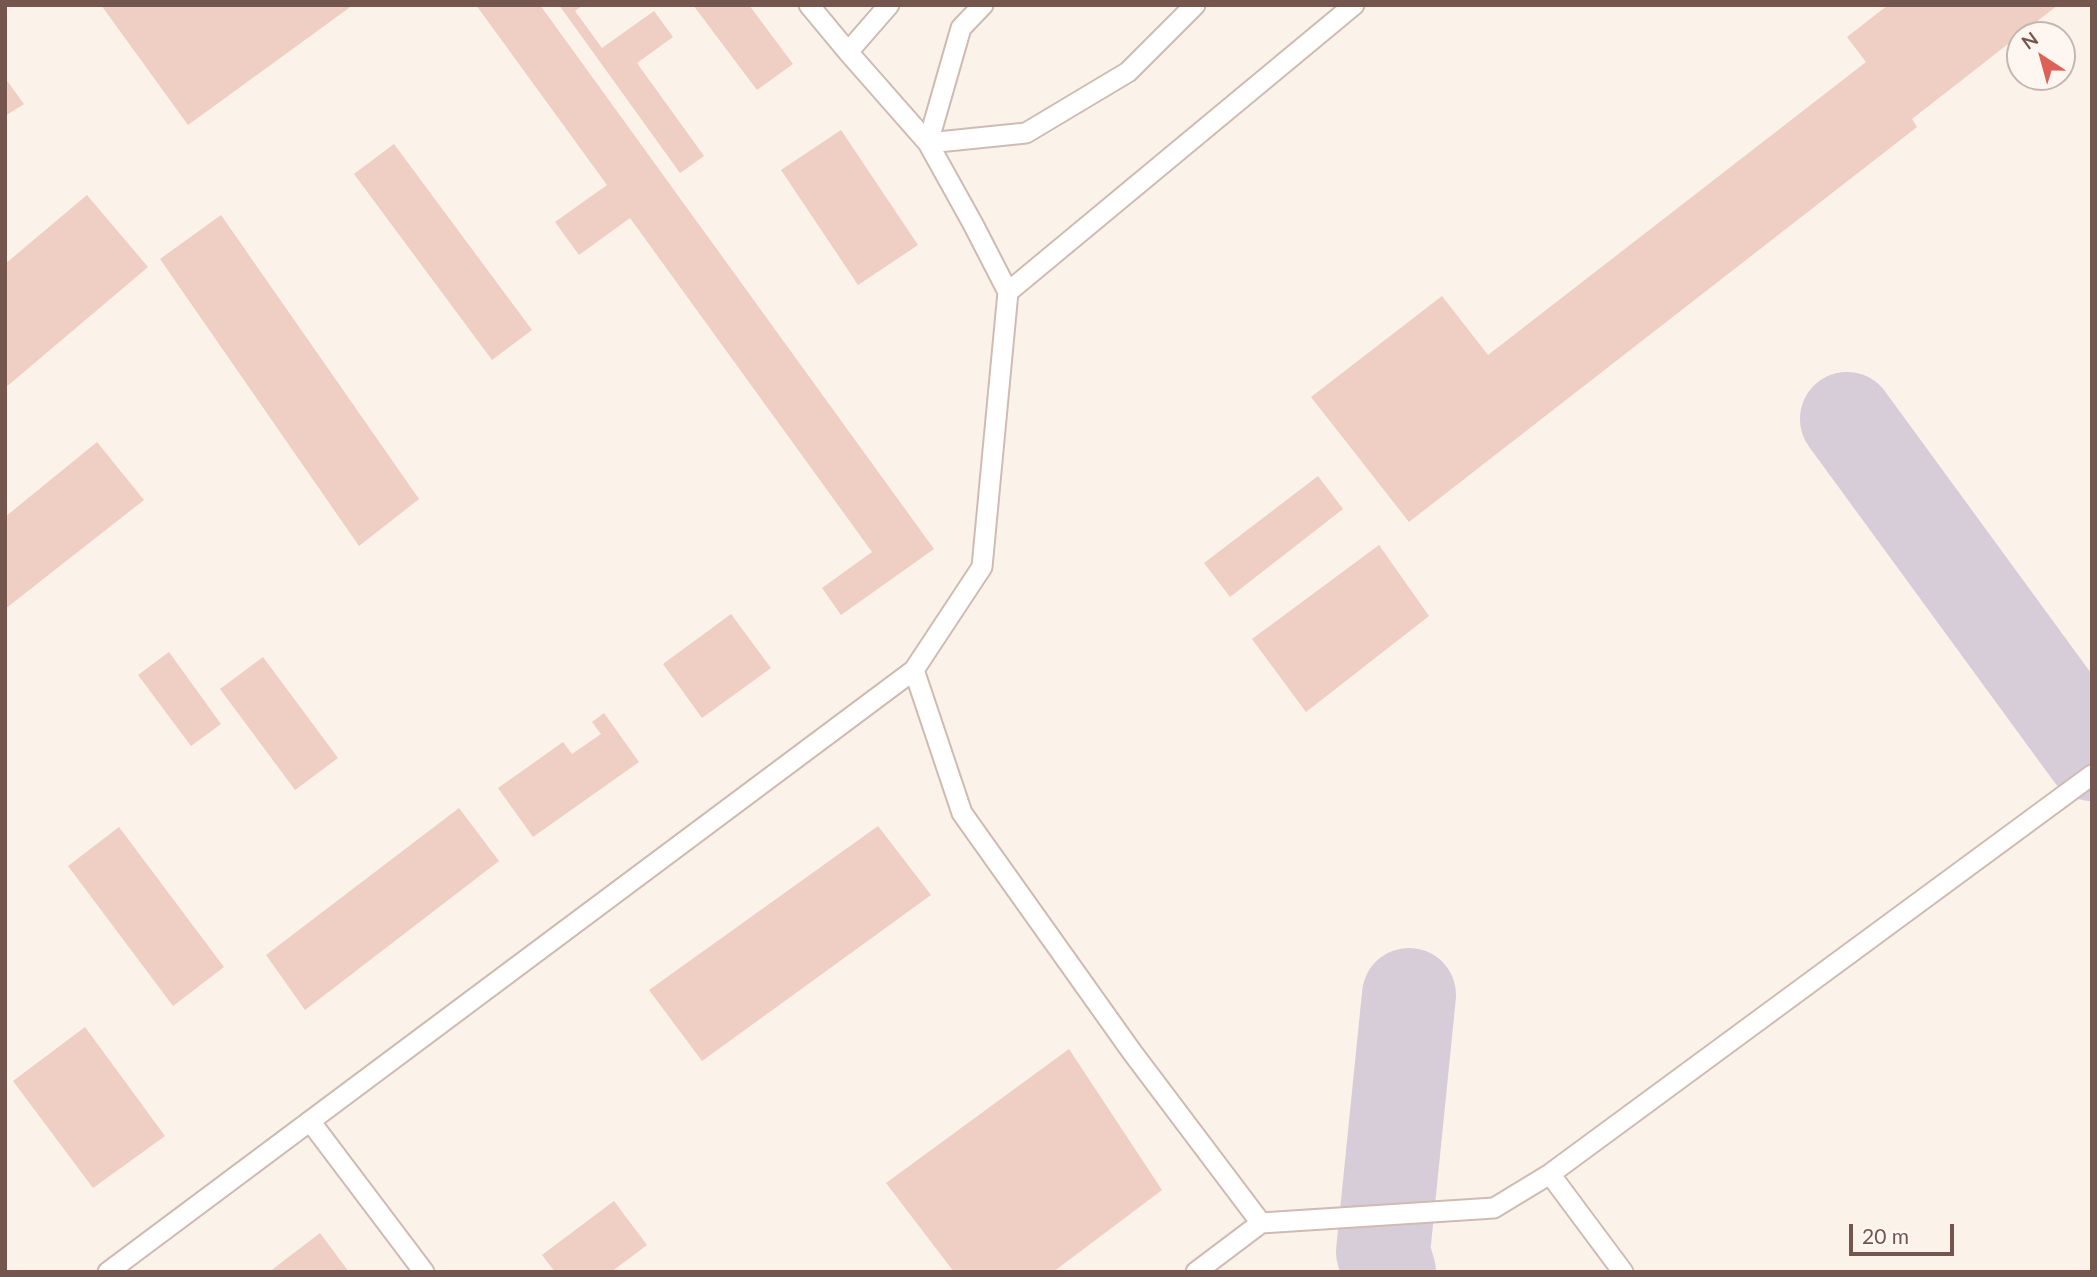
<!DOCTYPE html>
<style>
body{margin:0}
#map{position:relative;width:2097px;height:1277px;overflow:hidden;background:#fbf2ea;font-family:Lato,sans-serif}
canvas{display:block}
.frame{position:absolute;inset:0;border:7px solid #75564e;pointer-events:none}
.north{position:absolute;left:2006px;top:21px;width:70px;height:70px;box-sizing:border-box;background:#fef6f0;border:2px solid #c7b6af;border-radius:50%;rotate:324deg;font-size:19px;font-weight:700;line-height:28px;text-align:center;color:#75564e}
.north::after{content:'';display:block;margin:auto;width:24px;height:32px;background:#dc6258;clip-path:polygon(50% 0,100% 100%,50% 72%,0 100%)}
.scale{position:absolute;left:1849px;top:1224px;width:105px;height:32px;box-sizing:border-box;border:4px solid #75564e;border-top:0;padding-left:9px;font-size:21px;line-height:24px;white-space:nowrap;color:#75564e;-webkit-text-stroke:5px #fef6f0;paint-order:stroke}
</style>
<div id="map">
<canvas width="2097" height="1277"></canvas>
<div class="frame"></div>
<div class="north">N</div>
<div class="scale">20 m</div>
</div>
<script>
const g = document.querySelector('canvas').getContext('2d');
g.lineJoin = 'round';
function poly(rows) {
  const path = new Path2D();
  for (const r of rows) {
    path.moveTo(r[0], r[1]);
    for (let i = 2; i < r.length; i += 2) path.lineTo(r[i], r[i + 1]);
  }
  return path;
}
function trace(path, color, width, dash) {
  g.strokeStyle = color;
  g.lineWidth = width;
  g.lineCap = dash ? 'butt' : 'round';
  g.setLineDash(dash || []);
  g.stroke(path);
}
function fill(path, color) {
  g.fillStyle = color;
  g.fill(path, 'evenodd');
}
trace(poly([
 [1847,419,2092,754],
 [1389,1272,1383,1252,1409,995]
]), '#d7cdd8', 94);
fill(poly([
 [101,5,353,5,188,125],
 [476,5,540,5,934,549,841,615,822,588,872,552,630,218,579,255,555,222,607,185],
 [559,5,583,5,575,11,602,48,654,11,673,37,637,63,704,156,680,173],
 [693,5,749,5,793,64,757,90],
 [1888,5,2058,5,1912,119,1917,127,1409,522,1311,397,1442,296,1488,355,1866,62,1847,37],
 [5,78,24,104,5,116],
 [841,130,918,245,858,285,781,170],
 [394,144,532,330,492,360,354,174],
 [87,195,148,267,5,388,5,264],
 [221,215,419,499,359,546,160,259],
 [97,442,144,500,5,609,5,517],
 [1318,476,1343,509,1230,597,1204,563],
 [1379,545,1429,616,1306,712,1252,639],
 [731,614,771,668,702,718,663,664],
 [169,652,221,724,191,746,138,675],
 [263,657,338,758,295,790,220,689],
 [604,713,639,762,533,837,498,788,563,742,572,754,601,734,592,722],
 [459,808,499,861,305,1010,266,955],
 [878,826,931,895,702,1061,649,990],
 [119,827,224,967,173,1006,68,866],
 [85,1027,165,1136,93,1188,13,1081],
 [1069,1049,1162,1190,1053,1272,954,1272,886,1183],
 [614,1201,647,1245,611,1272,555,1272,542,1255],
 [320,1233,349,1272,269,1272]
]), '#efcec3');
const lane = poly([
 [809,5,848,52],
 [889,5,848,52,928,143,1026,133,1128,72,1195,5],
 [1008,292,1354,5],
 [914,670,962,813,1132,1052,1261,1223],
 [310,1121,424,1272],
 [1550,1174,1623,1272],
 [108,1272,914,670,982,567,1008,292,973,224,928,143,961,28,983,5],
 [1196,1272,1261,1223,1494,1208,1550,1174,2092,775]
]);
trace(lane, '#cfbbb2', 23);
trace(lane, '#fff', 19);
</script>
